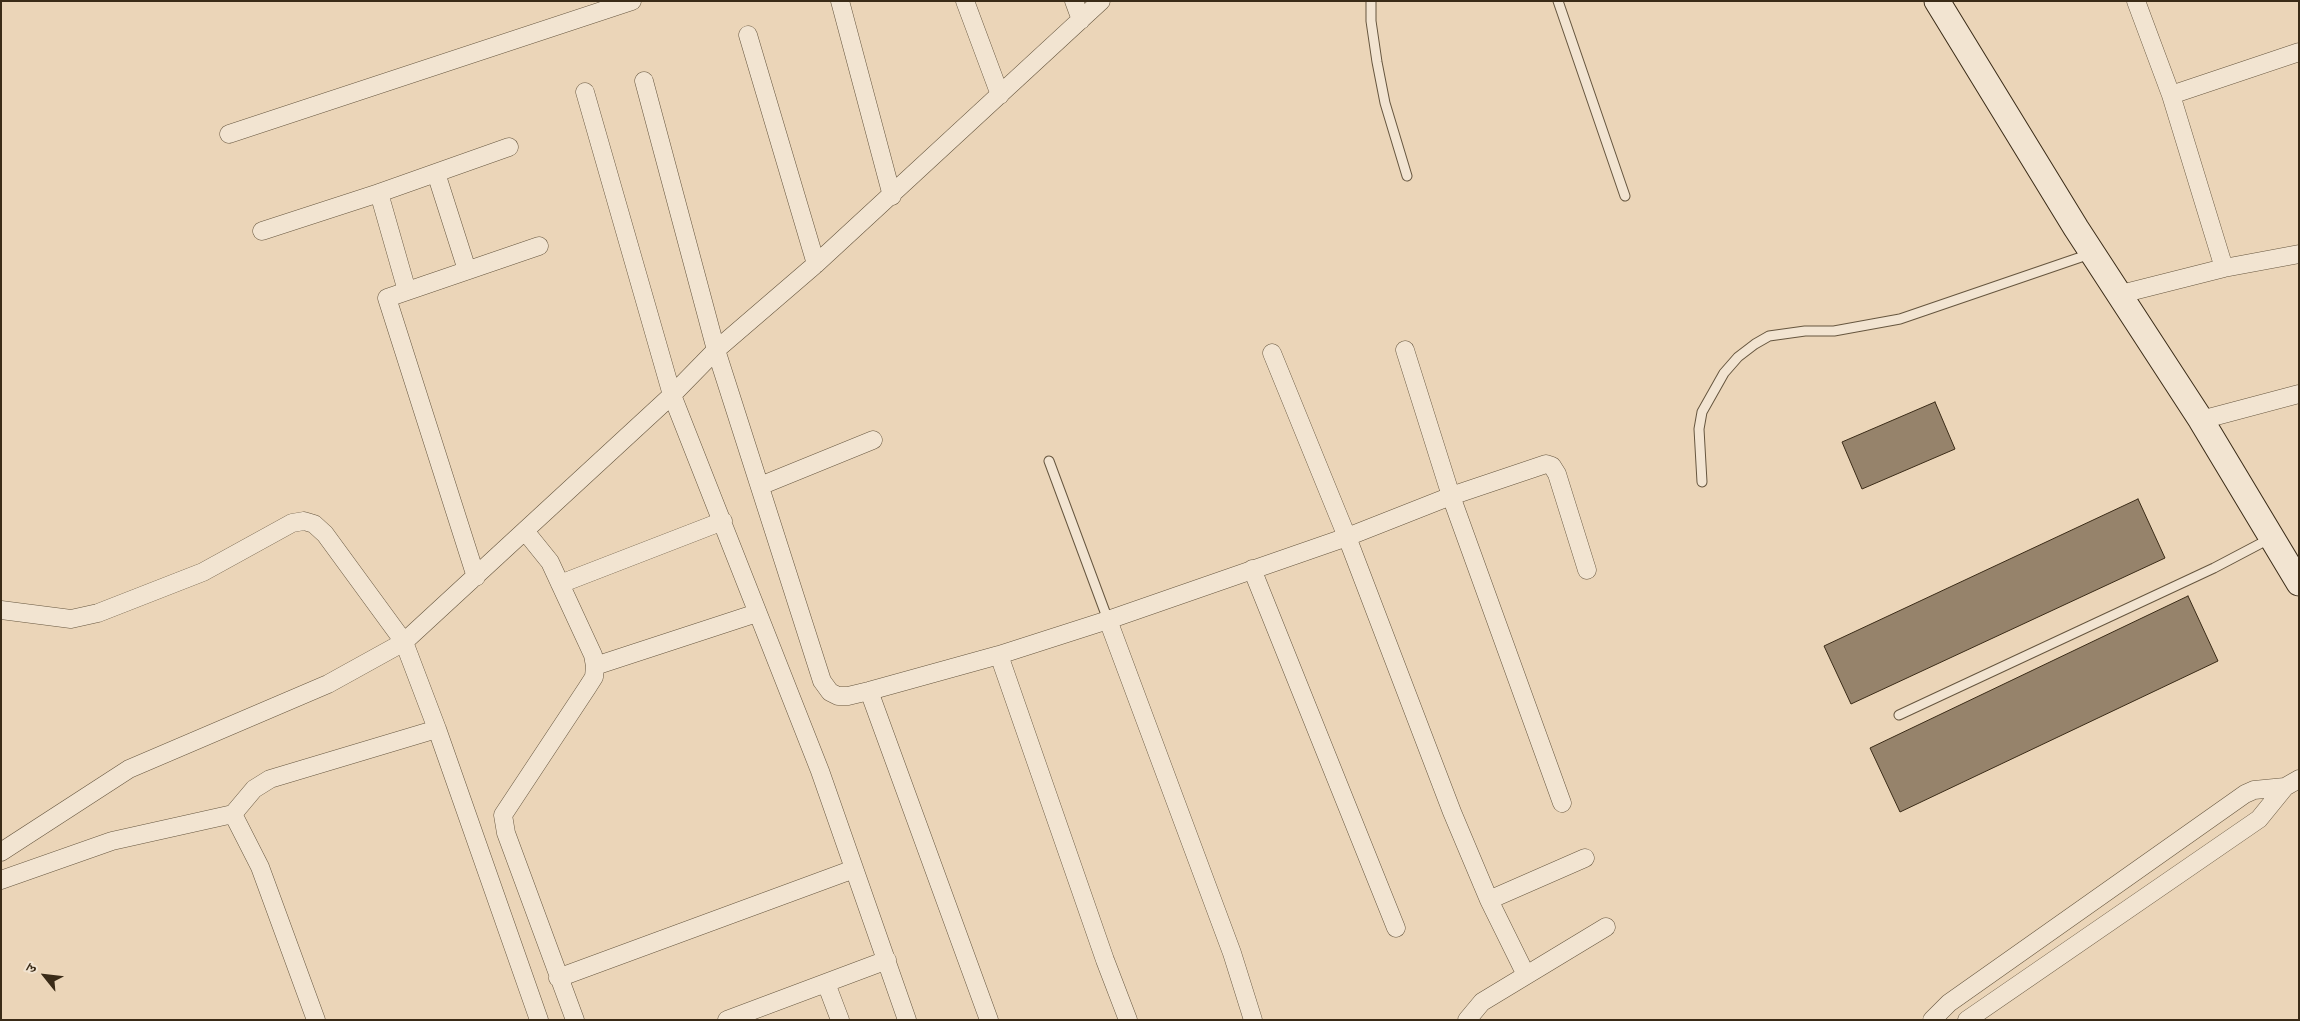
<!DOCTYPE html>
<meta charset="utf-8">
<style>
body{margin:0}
#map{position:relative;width:2300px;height:1021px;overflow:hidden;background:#ebd5b8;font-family:Alegreya,"Noto Serif Devanagari",serif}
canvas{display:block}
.frame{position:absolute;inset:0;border:2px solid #3a2b17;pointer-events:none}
.north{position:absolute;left:20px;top:951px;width:50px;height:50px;-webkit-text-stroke:4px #f2e4d1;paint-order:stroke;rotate:299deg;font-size:14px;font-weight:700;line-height:20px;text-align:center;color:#3a2b17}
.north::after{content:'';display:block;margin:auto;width:18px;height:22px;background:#3a2b17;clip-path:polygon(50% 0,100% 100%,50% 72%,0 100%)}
</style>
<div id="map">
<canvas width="2300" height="1021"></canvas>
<div class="frame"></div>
<div class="north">उ</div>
</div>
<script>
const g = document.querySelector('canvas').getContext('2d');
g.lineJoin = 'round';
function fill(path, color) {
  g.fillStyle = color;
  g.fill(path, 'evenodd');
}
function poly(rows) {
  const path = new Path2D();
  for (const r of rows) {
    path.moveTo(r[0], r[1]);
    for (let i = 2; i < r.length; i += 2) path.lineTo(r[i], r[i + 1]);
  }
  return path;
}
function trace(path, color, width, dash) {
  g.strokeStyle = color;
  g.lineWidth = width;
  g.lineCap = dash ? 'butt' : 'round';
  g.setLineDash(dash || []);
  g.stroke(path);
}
const building = poly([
 [1935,402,1955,449,1862,489,1842,442,1935,402],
 [2138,499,2165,558,1851,704,1824,646,2138,499],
 [2188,596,2218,661,1900,812,1870,748,2188,596]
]);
fill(building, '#96836b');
trace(building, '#3a2b17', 1);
const lane = poly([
 [1371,1,1371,21,1377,62,1385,103,1407,176],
 [1558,1,1625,196],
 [1049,461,1108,620],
 [1702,482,1699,429,1702,412,1724,373,1738,357,1755,344,1769,336,1805,331,1834,331,1900,319,2090,254],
 [1899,715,2214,568,2271,538]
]);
const street = poly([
 [840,1,892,196],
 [965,1,1000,95],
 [1074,1,1081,20],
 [2136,1,2171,95,2224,268,2299,254],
 [748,35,816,264],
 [644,81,716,350,822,681,830,692,838,696,848,696,869,691,999,655,1108,620,1347,537,1451,496,1546,464,1552,466,1557,474,1587,570],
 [585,92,672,395,820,771,907,1020],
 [2171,95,2299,52],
 [229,134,632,1],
 [436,173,467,270],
 [379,193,407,291],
 [262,231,379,193,509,147],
 [2121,294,2224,268],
 [1405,350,1451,496,1562,803],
 [1272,353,1347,537,1452,812,1489,900,1526,975],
 [2201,420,2299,394],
 [760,486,873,440],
 [525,531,550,562,593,655,595,666,594,677,587,688,503,815,506,833,575,1020],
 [1252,569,1396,928],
 [476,577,387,298,539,246],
 [560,584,723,521],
 [1,610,71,619,98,613,203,572,292,523,304,521,314,524,325,534,404,642,437,729,539,1020],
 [1108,620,1232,953,1253,1020],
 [999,655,1105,960,1128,1020],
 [595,666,757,613],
 [869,691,989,1020],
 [233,814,254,789,270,779,437,729],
 [1,852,129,769,328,684,404,642,672,395,716,350,816,264,1101,1],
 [1,880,112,841,233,814,260,867,316,1020],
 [1489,900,1585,858],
 [558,978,854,869],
 [826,983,840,1020],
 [727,1020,887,960],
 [1467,1020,1482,1002,1606,927],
 [1932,1020,1949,1003,2245,794,2254,790,2285,787,2299,779],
 [1967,1020,2259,819,2285,787]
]);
const secondary = poly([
 [1937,1,2076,228,2201,420,2299,583]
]);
trace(lane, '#66563f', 11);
trace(street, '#66563f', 19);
trace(secondary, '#3a2b17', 27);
trace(lane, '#f2e4d1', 9);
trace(street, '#f2e4d1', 18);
trace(secondary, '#f2e4d1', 25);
</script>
